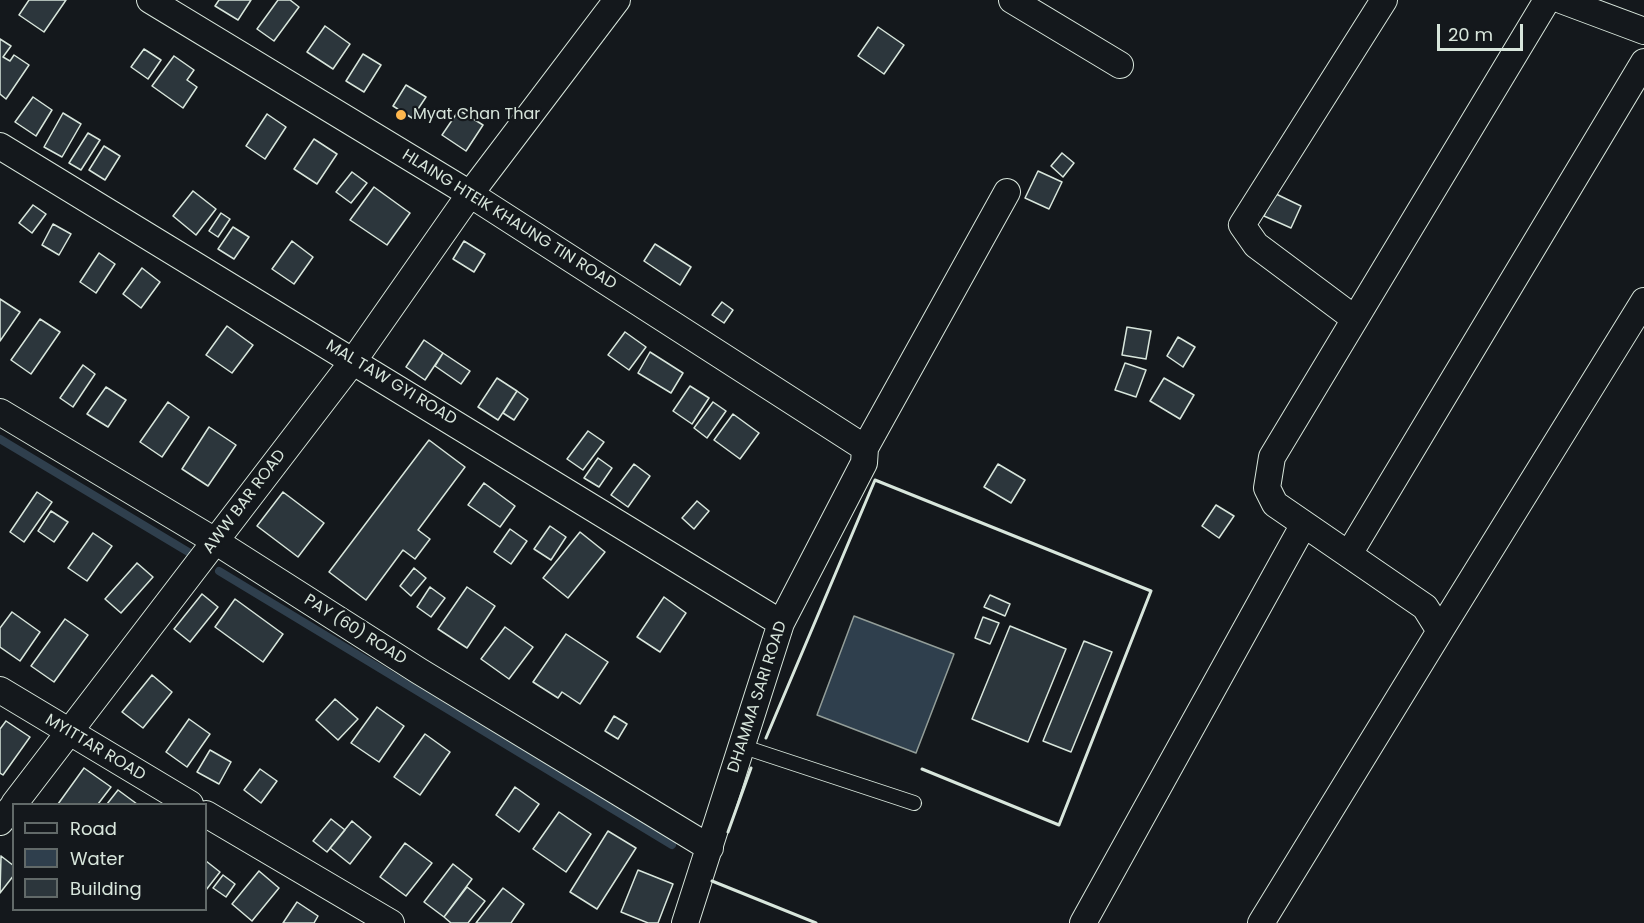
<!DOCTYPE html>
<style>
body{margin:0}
#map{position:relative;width:1644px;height:923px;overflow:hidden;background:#14181c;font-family:Poppins,sans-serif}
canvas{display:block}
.legend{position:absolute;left:12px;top:803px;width:195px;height:108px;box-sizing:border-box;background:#14181c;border:2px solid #626a69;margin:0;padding:8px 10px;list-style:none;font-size:18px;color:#d8e6dc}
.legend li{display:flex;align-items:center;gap:12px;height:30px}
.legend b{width:30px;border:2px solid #626a69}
.scale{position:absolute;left:1437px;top:24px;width:86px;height:27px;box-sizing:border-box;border:3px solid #d8e6dc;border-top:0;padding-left:8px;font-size:18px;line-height:21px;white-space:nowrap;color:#d8e6dc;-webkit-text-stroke:4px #14181c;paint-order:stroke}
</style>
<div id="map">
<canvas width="1644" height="923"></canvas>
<ul class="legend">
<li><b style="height:8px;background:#14181c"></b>Road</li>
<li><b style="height:16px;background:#2f3f4d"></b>Water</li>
<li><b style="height:16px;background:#2c363c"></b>Building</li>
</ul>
<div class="scale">20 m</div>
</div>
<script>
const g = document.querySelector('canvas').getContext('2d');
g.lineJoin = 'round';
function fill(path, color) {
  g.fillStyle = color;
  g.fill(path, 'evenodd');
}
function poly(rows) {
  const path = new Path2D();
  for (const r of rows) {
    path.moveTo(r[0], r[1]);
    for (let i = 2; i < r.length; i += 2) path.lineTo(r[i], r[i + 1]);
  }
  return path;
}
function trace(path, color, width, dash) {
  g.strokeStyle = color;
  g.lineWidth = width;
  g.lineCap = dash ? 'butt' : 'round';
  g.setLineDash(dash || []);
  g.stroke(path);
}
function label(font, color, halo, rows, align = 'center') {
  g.font = font + ' Poppins,sans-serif';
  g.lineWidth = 4.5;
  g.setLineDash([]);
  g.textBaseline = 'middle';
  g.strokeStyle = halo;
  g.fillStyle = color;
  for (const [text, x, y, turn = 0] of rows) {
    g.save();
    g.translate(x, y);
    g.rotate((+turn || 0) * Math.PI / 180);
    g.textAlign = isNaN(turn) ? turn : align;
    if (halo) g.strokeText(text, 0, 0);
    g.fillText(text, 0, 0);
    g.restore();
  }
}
const water = poly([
 [854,616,954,654,916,753,817,715,854,616]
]);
fill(water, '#2f3f4d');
trace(water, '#939e99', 1.5);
trace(poly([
 [0,439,190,553],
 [219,571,672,845]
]), '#2f3f4d', 8);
const building = poly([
 [29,0,66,0,44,32,19,15,29,0],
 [219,0,251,0,238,20,215,6,219,0],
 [278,0,290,0,299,7,274,41,257,29,278,0],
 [325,26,350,44,333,69,307,52,325,26],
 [878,27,904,45,884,74,858,56,878,27],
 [0,39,11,46,3,57,10,61,14,55,29,65,6,99,0,94,0,39],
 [144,49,161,60,148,79,131,67,144,49],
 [363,54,381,65,364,92,346,81,363,54],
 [174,56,194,70,187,80,197,87,183,108,152,86,174,56],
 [406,85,426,97,412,118,393,106,406,85],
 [33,97,52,110,36,136,15,122,33,97],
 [459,110,483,125,466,151,442,135,459,110],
 [63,113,81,124,62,157,44,147,63,113],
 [267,114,286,127,265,159,246,146,267,114],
 [88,133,100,140,81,170,69,163,88,133],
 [314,139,337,154,317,184,294,169,314,139],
 [104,146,120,156,105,180,89,170,104,146],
 [1062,153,1074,163,1063,177,1051,166,1062,153],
 [1038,171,1062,182,1049,209,1025,198,1038,171],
 [352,172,367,183,351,203,336,192,352,172],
 [374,187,410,213,387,245,350,220,374,187],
 [193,191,216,209,196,235,173,216,193,191],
 [1274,193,1301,206,1291,228,1264,216,1274,193],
 [33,205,46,214,32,233,19,223,33,205],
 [221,213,230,219,218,237,209,231,221,213],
 [53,224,71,234,59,255,42,245,53,224],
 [233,227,249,237,234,259,218,249,233,227],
 [292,241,313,257,294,284,272,269,292,241],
 [464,241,485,254,474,272,453,259,464,241],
 [655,244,691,267,680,285,644,261,655,244],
 [99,253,115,264,96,293,80,282,99,253],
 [142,268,160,282,141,308,123,294,142,268],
 [0,299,20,312,0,341,0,299],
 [722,302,733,310,724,323,712,315,722,302],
 [40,319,60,332,31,374,11,360,40,319],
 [227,326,253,345,232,373,206,355,227,326],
 [1127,327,1151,331,1146,359,1122,355,1127,327],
 [625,332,646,347,629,370,608,355,625,332],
 [1178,337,1195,347,1183,367,1167,356,1178,337],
 [424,340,443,353,425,380,406,367,424,340],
 [650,352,683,373,671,393,638,373,650,352],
 [443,353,470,371,461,384,435,366,443,353],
 [1125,363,1146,370,1136,397,1115,390,1125,363],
 [83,365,95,374,73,407,60,398,83,365],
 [497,378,517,391,498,420,478,407,497,378],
 [1164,378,1194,395,1180,419,1150,401,1164,378],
 [690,386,709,398,692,424,673,411,690,386],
 [106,387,126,400,108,427,87,414,106,387],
 [517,391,528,399,514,420,503,413,517,391],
 [168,402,189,417,162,457,140,442,168,402],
 [713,402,726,411,707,438,694,428,713,402],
 [733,414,759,433,740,459,714,440,733,414],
 [209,427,236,445,208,486,182,469,209,427],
 [588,431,604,442,583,470,567,459,588,431],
 [429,440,465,467,418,530,430,539,415,559,403,550,366,600,329,572,429,440],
 [598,458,612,468,599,487,584,478,598,458],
 [634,464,650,476,628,507,611,495,634,464],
 [998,464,1025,480,1011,503,984,487,998,464],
 [484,483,515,506,500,527,468,505,484,483],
 [37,492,52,502,24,542,10,532,37,492],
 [283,492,324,523,298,557,257,526,283,492],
 [697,501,709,511,694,529,682,518,697,501],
 [1216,505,1234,516,1219,538,1202,526,1216,505],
 [51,511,68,522,54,542,38,531,51,511],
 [550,526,566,537,551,560,534,549,550,526],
 [510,529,527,541,511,564,494,552,510,529],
 [580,532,605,552,568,598,543,578,580,532],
 [93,533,112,546,87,581,68,568,93,533],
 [137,563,153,577,121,613,105,599,137,563],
 [414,568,426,578,411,596,400,586,414,568],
 [430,587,445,598,431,617,417,607,430,587],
 [467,587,495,606,467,648,438,629,467,587],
 [202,594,218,607,190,642,174,629,202,594],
 [990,595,1010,604,1005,616,984,607,990,595],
 [664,597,686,613,660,652,637,637,664,597],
 [235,599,283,634,263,662,215,627,235,599],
 [12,612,40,632,20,661,0,647,0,628,12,612],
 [983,617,999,623,990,644,975,638,983,617],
 [65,619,88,635,54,682,31,666,65,619],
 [1010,626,1066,649,1028,742,972,719,1010,626],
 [505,627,533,647,509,679,481,659,505,627],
 [566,634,608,662,580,704,562,692,558,698,533,682,566,634],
 [1084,641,1112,652,1071,752,1043,741,1084,641],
 [152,675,172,692,143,728,122,712,152,675],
 [335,699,358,719,338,740,316,720,335,699],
 [377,707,404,726,379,762,351,743,377,707],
 [614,716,627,724,618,739,605,731,614,716],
 [189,719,210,734,187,767,166,752,189,719],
 [6,721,30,737,3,775,0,773,0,729,6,721],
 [425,734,450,752,420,795,394,777,425,734],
 [210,750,231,762,219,784,197,772,210,750],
 [84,768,111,787,98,804,58,804,84,768],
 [260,769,277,781,261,803,244,790,260,769],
 [515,787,539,804,519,832,496,815,515,787],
 [118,790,137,804,107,804,118,790],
 [559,812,591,834,566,872,533,849,559,812],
 [331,819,345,830,327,852,313,841,331,819],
 [352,821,371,837,350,864,330,848,352,821],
 [608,831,636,848,597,909,570,892,608,831],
 [405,843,432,863,406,896,380,877,405,843],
 [1,856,14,866,14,875,0,893,1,856],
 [206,861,220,872,206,890,206,861],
 [453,864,472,879,444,917,424,902,453,864],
 [638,870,673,884,658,923,648,923,621,912,638,870],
 [259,871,279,888,252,921,232,904,259,871],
 [223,875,235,884,226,897,213,888,223,875],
 [467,887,485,901,468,923,451,923,444,917,467,887],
 [503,888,524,904,511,923,476,923,503,888],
 [297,902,318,916,314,923,283,923,297,902]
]);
fill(building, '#2c363c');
trace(building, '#d8e6dc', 1.5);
const lane = poly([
 [741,746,914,803]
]);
const street = poly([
 [150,0,470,194,865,448],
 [1012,0,1120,65],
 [1561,0,1644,31],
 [0,146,781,623],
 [1355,319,1256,245,1242,225,1384,0],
 [0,412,215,541,419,671,710,848],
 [1349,554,1644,62],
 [1440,631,1644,301],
 [0,690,190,804],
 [14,804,354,360,470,194,617,0],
 [206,814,391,923],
 [0,822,14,805],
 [685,923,781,623,864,463,865,448,1007,192],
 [1083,923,1304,524],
 [1261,923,1440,631,1425,607,1275,504,1267,488,1272,457,1547,0]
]);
trace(lane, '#d8e6dc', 16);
trace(street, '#d8e6dc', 28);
trace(lane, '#14181c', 14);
trace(street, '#14181c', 26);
trace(poly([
 [766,738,875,480,1151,591,1059,825,922,769],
 [728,832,751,768],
 [712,881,816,923]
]), '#d8e6dc', 3);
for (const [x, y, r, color] of [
 [401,115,6,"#ffb74d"]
]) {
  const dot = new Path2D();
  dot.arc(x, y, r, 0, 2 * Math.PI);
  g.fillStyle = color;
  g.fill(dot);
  trace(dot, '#14181c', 2);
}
label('16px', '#d8e6dc', '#14181c', [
 ["Myat Chan Thar",413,115]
], 'left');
label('16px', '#d8e6dc', '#14181c', [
 ["HLAING HTEIK KHAUNG TIN ROAD",509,220,32],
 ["MAL TAW GYI ROAD",391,383,31],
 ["AWW BAR ROAD",245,502,-53],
 ["PAY (60) ROAD",355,630,32],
 ["DHAMMA SARI ROAD",758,697,-72],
 ["MYITTAR ROAD",95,748,31]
]);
</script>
